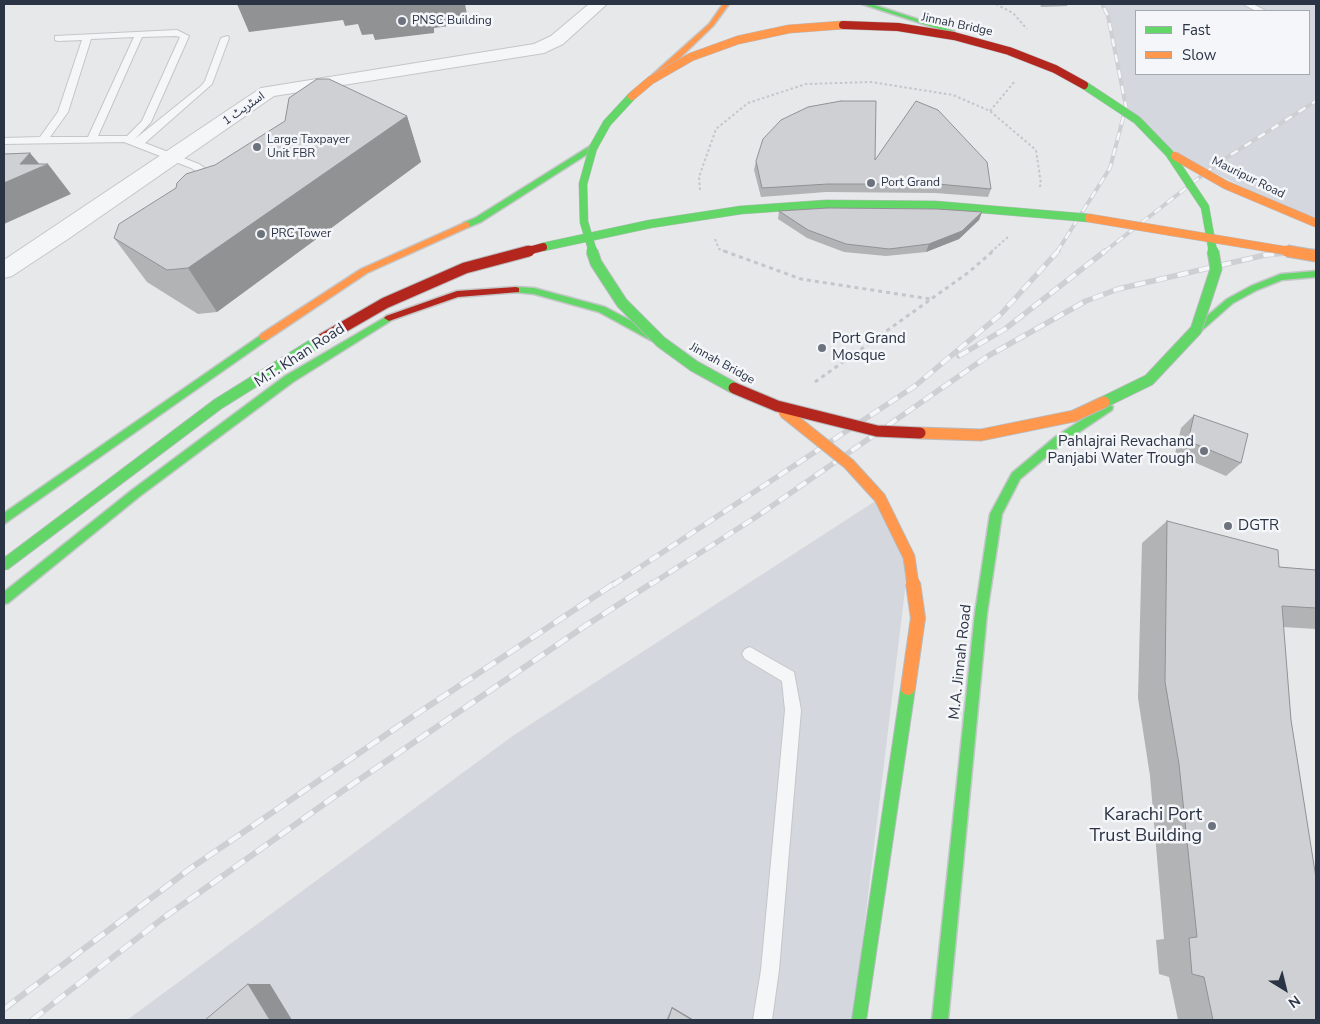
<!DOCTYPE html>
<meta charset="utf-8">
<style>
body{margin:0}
#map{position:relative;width:1320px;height:1024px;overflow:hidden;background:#e6e8ea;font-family:"Nunito Sans",sans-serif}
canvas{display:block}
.frame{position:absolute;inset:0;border:5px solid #2b3445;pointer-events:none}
.legend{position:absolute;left:1135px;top:10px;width:175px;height:65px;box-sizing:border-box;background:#f4f6f9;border:1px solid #a4a8b1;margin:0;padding:6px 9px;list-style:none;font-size:15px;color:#2b3445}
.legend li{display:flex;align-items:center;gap:10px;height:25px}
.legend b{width:25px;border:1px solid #a4a8b1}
.north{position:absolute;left:1260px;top:964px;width:50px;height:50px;-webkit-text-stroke:4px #f4f6f9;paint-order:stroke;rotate:144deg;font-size:14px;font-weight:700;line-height:20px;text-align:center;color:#2b3445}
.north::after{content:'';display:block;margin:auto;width:18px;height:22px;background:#2b3445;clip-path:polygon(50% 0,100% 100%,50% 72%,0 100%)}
</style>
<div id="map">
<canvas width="1320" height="1024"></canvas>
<div class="frame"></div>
<ul class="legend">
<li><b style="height:6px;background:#63d668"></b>Fast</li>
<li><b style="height:6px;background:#ff974d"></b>Slow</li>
</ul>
<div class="north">N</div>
</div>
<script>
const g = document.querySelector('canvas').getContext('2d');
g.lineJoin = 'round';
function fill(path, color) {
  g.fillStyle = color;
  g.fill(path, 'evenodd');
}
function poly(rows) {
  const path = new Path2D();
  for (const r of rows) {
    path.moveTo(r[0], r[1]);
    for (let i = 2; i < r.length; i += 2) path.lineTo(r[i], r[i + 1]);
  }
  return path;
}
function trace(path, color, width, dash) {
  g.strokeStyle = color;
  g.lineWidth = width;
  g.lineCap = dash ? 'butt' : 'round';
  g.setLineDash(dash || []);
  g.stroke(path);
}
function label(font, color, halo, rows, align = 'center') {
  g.font = font + ' "Nunito Sans","Noto Sans Arabic",sans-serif';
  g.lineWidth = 5;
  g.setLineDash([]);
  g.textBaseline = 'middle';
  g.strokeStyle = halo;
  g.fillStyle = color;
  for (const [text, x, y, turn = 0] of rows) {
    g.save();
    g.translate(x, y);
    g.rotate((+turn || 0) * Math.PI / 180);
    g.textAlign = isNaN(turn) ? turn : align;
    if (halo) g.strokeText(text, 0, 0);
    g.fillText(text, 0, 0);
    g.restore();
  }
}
fill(poly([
 [1102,4,1316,4,1316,223,1170,151,1126,107,1108,16],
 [1136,11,1309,11,1309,74,1136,74],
 [880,498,909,557,853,1020,127,1020,514,735]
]), '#d4d7dd');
const lane = poly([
 [1243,4,1253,4,1266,11,1256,11,1243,4],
 [177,30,189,36,151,122,135,139,201,86,205,81,221,38,228,36,229,38,212,84,145,143,199,164,216,176,210,182,202,182,201,180,204,176,191,168,124,142,4,144,4,138,40,137,58,112,82,40,58,41,55,40,55,36,177,30],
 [176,36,180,37,142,121,127,136,98,136,142,37,176,36],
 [134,37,88,137,50,137,68,112,91,39,134,37],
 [750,647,794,672,801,710,779,970,772,1020,753,1020,761,970,785,710,782,681,745,659,742,654,745,649,750,647]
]);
const street = poly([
 [589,4,607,4,563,44,544,53,274,96,68,239,12,276,4,278,4,260,261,88,534,44,551,36,589,4]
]);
const fast = poly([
 [862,4,871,4,954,31,948,32,862,4],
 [590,146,596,146,597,148,481,222,469,227,463,227,463,223,475,218,590,146],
 [1316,271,1316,277,1282,280,1257,290,1233,303,1199,333,1196,334,1191,330,1227,299,1251,286,1281,274,1316,271],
 [516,287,534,288,605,307,656,334,658,337,653,341,650,340,599,312,534,294,513,292,513,288,516,287],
 [389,315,392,316,392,320,293,382,140,496,8,603,4,604,4,592,132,490,285,376,389,315],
 [264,333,267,334,269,337,267,340,4,524,4,513,264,333],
 [1108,403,1113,407,1112,410,1063,443,1020,479,1002,514,987,613,948,1020,932,1020,975,613,990,514,1012,473,1055,437,1108,403]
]);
const slow = poly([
 [723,4,729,4,713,26,659,78,653,78,653,74,709,24,723,4],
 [466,222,469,223,469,227,367,273,267,340,261,340,259,337,261,334,361,269,466,222]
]);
const jam = poly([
 [516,287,519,288,519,292,458,297,389,321,384,318,386,316,457,291,516,287]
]);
trace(lane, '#c4c6c8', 2);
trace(street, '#c4c6c8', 2);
trace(fast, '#c4c6c8', 3);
trace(slow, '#c4c6c8', 3);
trace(jam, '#c4c6c8', 3);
trace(poly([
 [996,4,1013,13,1027,29],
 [990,111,1015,81],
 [700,190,699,177,716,129,748,103,806,84,871,82,953,95,990,111,1036,150,1041,184,1039,188],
 [715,239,719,249,727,252],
 [991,252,1008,237]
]), '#c5c6ca', 2, [2.5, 2.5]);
trace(poly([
 [724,251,801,279,930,299],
 [815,382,969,272,993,251]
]), '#c5c6ca', 3, [4, 4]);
fill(lane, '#f5f6f7');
fill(street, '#f5f6f7');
fill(fast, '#63d668');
fill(slow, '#ff974d');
fill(jam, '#b3261e');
const railFar2 = poly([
 [1057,252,1110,168,1126,107,1108,16,1102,4],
 [1104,252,1218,163,1316,101],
 [1295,252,1316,250]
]);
const railFar1 = poly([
 [959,356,1005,329,1105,251],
 [613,585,915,386,1001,314,1058,251],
 [650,585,756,517,988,356,1086,301,1118,289,1265,255,1308,251]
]);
const rail = poly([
 [4,1009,191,868,406,721,615,583],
 [32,1020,162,919,341,792,585,626,652,583]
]);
trace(railFar2, '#cecfd2', 4);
trace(railFar1, '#cecfd2', 5.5);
trace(rail, '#cecfd2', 6);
trace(railFar2, '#f4f6f9', 2.5, [8]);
trace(railFar1, '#f4f6f9', 4, [11]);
trace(rail, '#f4f6f9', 4.5, [14]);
const fastBridgeFar2 = poly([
 [1084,85,1137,120,1169,153,1205,207,1213,252],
 [543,247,650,224,741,210,826,204,935,205,1089,218],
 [593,252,584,222,583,184,593,148,607,123,632,96]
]);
const fastBridgeFar1 = poly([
 [592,251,596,263,622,303,661,342,694,366,734,388],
 [1104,402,1149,380,1196,330,1216,269,1213,251],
 [4,565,218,404,319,341]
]);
const fastBridge = poly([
 [859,1020,908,688]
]);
const slowBridgeFar2 = poly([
 [632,96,651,80,691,57,738,40,789,29,843,25],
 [1175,156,1226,185,1316,223],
 [1089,218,1294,252]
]);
const slowBridgeFar1 = poly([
 [1287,251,1316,256],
 [784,412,849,464,880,498,909,557,913,585],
 [920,433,981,435,1074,416,1104,402]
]);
const slowBridge = poly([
 [908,688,918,618,913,583]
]);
const jamBridgeFar1 = poly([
 [843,25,898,27,954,36,1009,51,1055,69,1084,85],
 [524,252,543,247]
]);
const jamBridge = poly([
 [319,341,385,303,465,268,529,251],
 [734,388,777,406,877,431,920,433]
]);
trace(fastBridgeFar2, '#b8bbbf', 9, []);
trace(fastBridgeFar1, '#b8bbbf', 13, []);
trace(fastBridge, '#b8bbbf', 16, []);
trace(slowBridgeFar2, '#b8bbbf', 9, []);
trace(slowBridgeFar1, '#b8bbbf', 13, []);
trace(slowBridge, '#b8bbbf', 16, []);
trace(jamBridgeFar1, '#b8bbbf', 9, []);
trace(jamBridge, '#b8bbbf', 13, []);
trace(fastBridgeFar2, '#63d668', 8);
trace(fastBridgeFar1, '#63d668', 11);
trace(fastBridge, '#63d668', 14);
trace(slowBridgeFar2, '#ff974d', 8);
trace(slowBridgeFar1, '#ff974d', 11);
trace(slowBridge, '#ff974d', 14);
trace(jamBridgeFar1, '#b3261e', 8);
trace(jamBridge, '#b3261e', 11);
fill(poly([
 [1040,4,1068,4,1067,6,1041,7],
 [407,116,421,162,217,312,198,314,147,282,114,238],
 [875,160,991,189,988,197,935,193,826,192,761,197,754,170,756,161],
 [779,211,982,212,979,220,959,239,926,252,886,256,844,252,807,238,778,219],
 [1194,415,1241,463,1226,476,1175,454,1181,428],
 [1167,521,1279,567,1316,570,1316,629,1283,627,1291,720,1316,1020,1178,1020,1169,977,1159,974,1156,940,1164,939,1150,776,1138,698,1142,543],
 [672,1007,694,1020,666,1020]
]), '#b1b3b5');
fill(poly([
 [237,4,465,4,468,20,448,22,449,26,434,28,434,33,375,40,373,34,362,35,358,24,345,26,343,20,249,32],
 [407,116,421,162,217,312,188,268],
 [30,153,42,167,48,164,71,194,4,224,4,183,20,164],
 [982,212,979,220,959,239,926,252,929,244],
 [248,984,270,984,292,1020,270,1020],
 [672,1007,694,1020,692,1020,672,1008]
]), '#909294');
const building = poly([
 [317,79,329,79,407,116,188,268,167,270,114,238,119,224,176,188,177,183,186,174,215,165,285,121,289,98,317,79],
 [841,101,876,101,875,160,916,101,938,110,987,162,991,189,938,184,828,184,762,188,756,161,763,139,781,120,808,107,841,101],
 [30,153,20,164,48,164,4,183,4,154,30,153],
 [828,208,937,209,982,212,962,231,929,244,889,249,846,244,808,230,779,211,828,208],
 [1194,415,1248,434,1241,463,1188,441,1194,415],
 [1167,521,1278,550,1279,567,1316,570,1316,608,1282,606,1291,720,1316,878,1316,1020,1213,1020,1204,977,1192,974,1189,938,1197,937,1179,764,1165,682,1167,521],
 [248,984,270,1020,205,1020,248,984],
 [672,1008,692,1020,668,1020,672,1008]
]);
fill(building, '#ced0d3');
trace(building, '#909294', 1);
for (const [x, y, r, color] of [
 [402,21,5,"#6c737f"],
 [257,147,5,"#6c737f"],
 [871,183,5,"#6c737f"],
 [261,234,5,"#6c737f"],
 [822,348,5,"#6c737f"],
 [1204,451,5,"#6c737f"],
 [1228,526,5,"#6c737f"],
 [1212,826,5,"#6c737f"]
]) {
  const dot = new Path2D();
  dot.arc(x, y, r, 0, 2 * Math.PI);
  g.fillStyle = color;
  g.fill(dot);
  trace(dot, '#f4f6f9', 2);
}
label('12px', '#2b3445', '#f4f6f9', [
 ["PNSC Building",412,21],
 ["Large Taxpayer",267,140],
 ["Unit FBR",267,154],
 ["Port Grand",881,183],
 ["PRC Tower",271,234]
], 'left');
label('12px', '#2b3445', '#f4f6f9', [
 ["Jinnah Bridge",957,25,12],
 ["اسٹریٹ 1",244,109,-35],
 ["Mauripur Road",1248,178,26],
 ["Jinnah Bridge",722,364,29]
]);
label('15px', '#2b3445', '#f4f6f9', [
 ["Port Grand",832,339],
 ["Mosque",832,356],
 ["Pahlajrai Revachand",1194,442,"right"],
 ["Panjabi Water Trough",1194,459,"right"],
 ["DGTR",1238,526]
], 'left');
label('15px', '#2b3445', '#f4f6f9', [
 ["M.T. Khan Road",300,356,-33],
 ["M.A. Jinnah Road",961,662,-84]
]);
label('18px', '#2b3445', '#f4f6f9', [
 ["Karachi Port",1202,816],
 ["Trust Building",1202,837]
], 'right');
</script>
